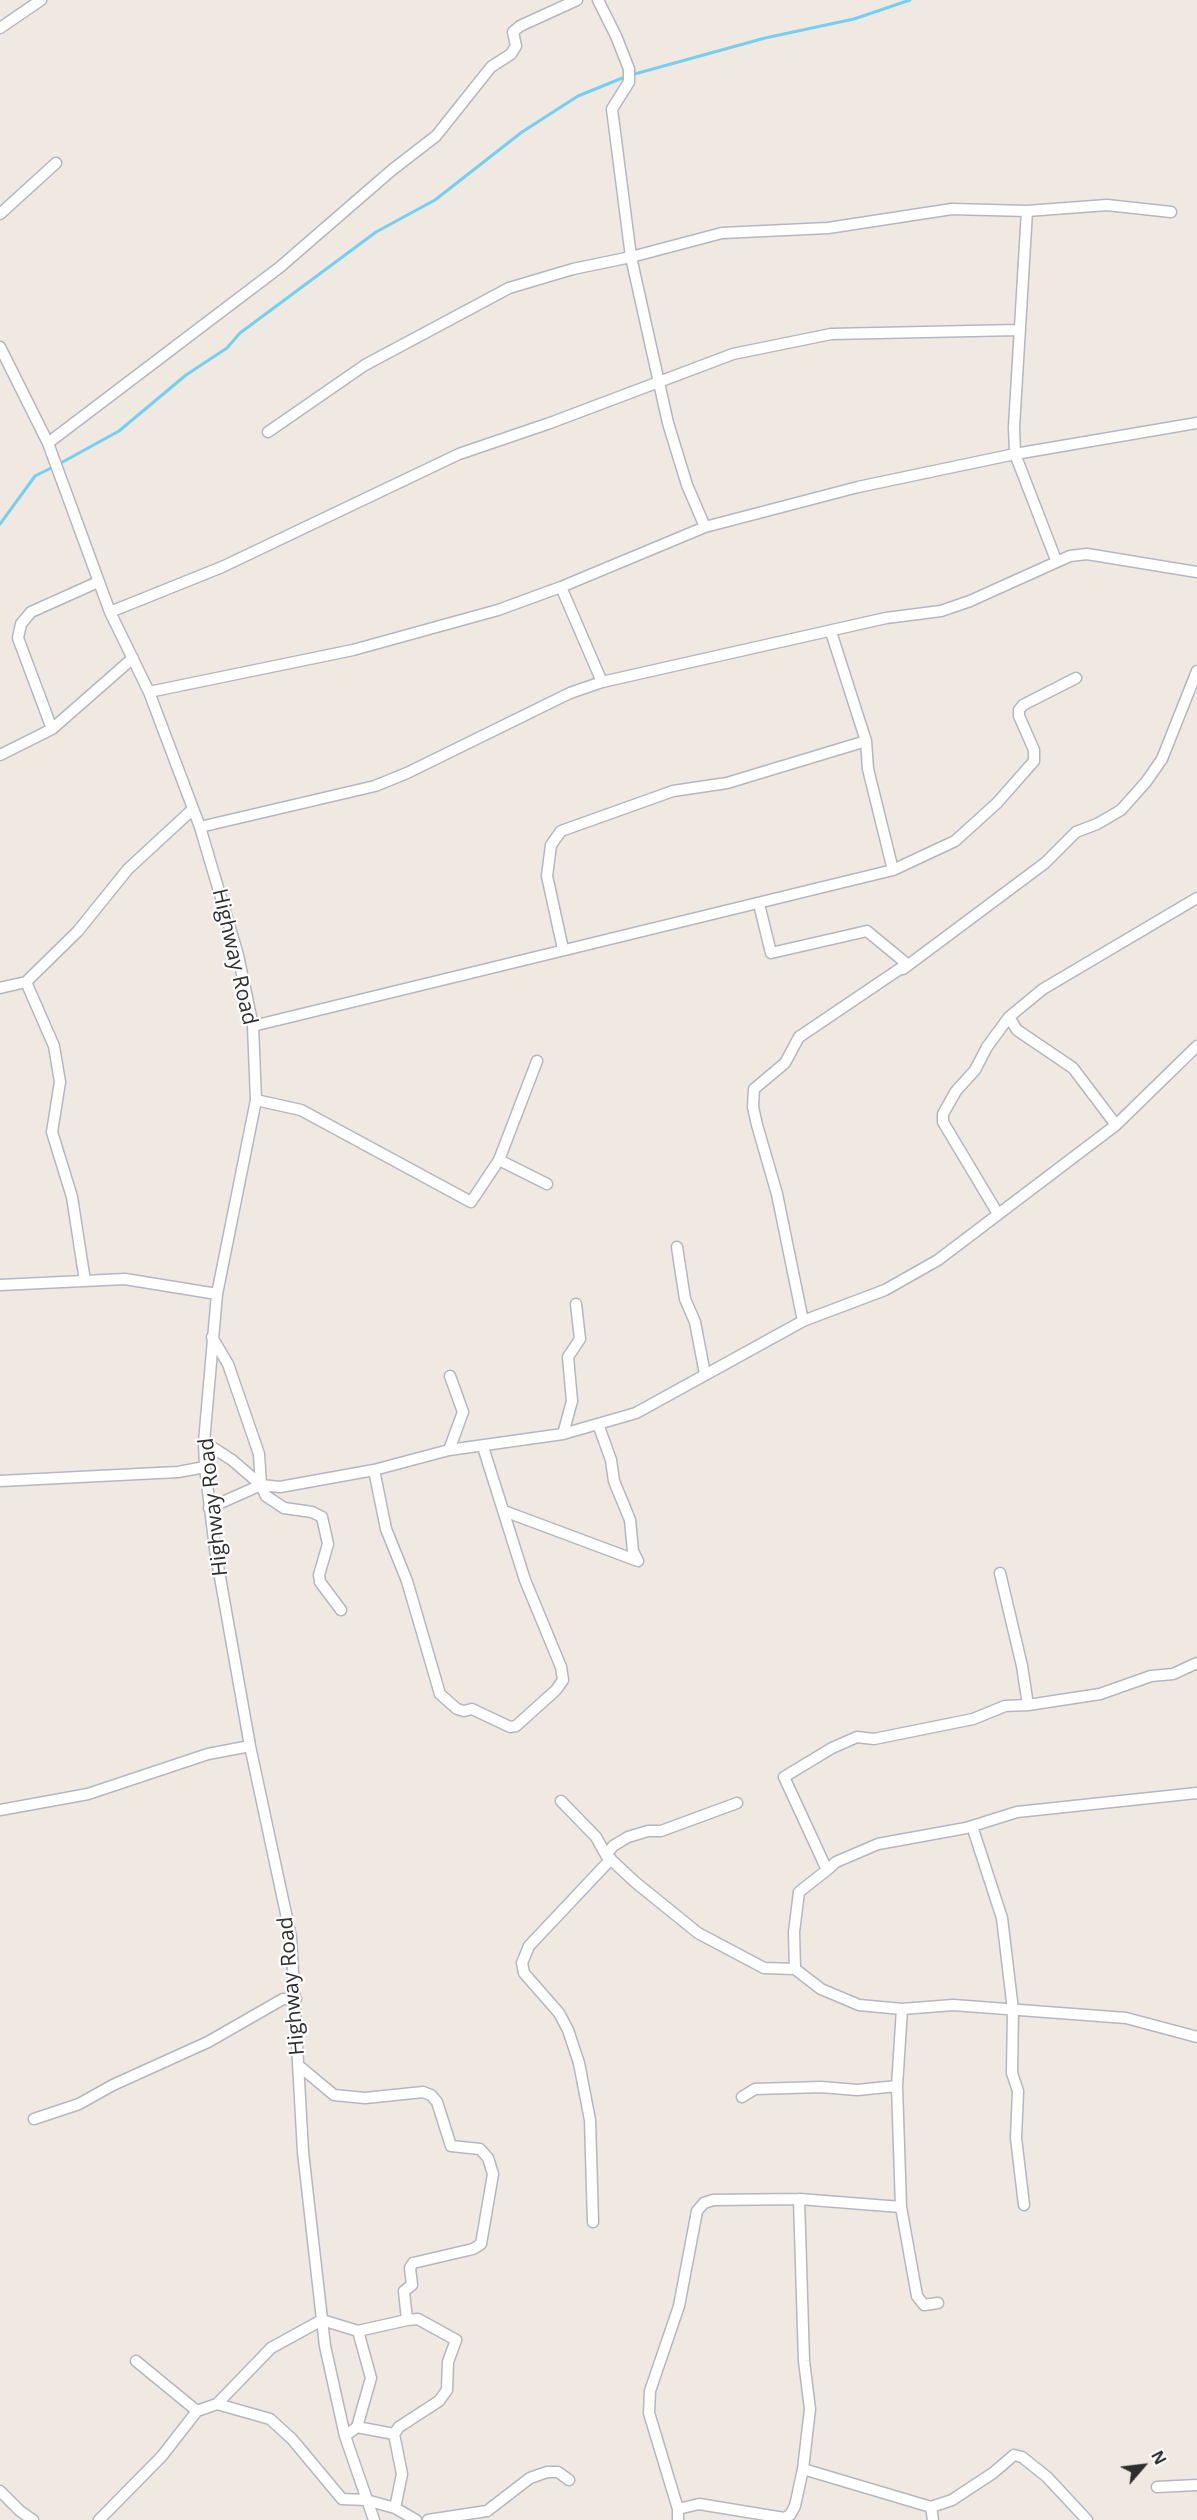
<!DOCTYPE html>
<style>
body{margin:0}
#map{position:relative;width:1197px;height:2520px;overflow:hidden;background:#efe9e1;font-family:"Open Sans",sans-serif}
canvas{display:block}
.north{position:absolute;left:1113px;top:2436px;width:60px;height:60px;-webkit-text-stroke:4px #fff;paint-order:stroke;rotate:62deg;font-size:16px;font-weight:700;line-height:24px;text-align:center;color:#2e2e2e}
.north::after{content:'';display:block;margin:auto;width:21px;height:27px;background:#2e2e2e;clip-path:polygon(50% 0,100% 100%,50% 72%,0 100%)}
</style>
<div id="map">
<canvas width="1197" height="2520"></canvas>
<div class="north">N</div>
</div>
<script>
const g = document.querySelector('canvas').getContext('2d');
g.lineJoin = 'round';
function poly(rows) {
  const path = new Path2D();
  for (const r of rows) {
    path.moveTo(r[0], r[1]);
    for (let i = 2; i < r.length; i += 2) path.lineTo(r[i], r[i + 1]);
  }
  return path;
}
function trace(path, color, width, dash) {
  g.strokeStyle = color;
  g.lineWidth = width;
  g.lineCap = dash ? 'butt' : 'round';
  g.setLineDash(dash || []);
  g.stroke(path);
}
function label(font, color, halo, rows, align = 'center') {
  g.font = font + ' "Open Sans",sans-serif';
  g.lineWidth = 4.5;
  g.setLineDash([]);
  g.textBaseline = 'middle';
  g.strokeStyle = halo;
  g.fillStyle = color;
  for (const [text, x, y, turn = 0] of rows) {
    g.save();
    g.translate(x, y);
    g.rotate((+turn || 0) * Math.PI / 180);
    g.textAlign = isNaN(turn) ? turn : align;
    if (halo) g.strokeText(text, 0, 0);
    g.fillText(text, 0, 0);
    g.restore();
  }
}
trace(poly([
 [631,75,765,38,854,19,910,0],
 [59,464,119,431,186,375,227,348,240,333,376,232,435,200,522,132,578,96,625,77],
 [0,524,35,476,53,467]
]), '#75cff0', 3);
const street = poly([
 [598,0,616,36,629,69,629,82,612,109,631,257,668,423,687,485,705,527],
 [0,28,41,0],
 [1027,211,1014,427,1015,454,1056,560],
 [0,214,56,163],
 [0,347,48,443,110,612,149,692,200,827,238,955,253,1026,256,1100,217,1294,204,1442,205,1467,215,1549,250,1746,291,1937,303,2152,325,2346,345,2436,374,2520],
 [268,432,365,365,509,288,573,269,631,257,722,233,828,228,952,209,1027,211,1107,205,1171,212],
 [48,443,280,267,392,170,436,136,491,67,511,54,516,46,513,32,520,26,577,0],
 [561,587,602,682],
 [110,612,222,567,459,454,550,423,733,354,831,334,1018,330],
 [831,632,866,741,868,769,893,870],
 [149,692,353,650,498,610,561,587,705,527,858,487,1015,454,1197,423],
 [52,729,18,638,21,624,31,612,98,582],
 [0,755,52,729,133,658],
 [200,827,375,786,407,773,570,693,602,682,886,618,941,611,970,601,1070,556,1087,554,1197,572],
 [759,904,771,953,867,931,907,964,799,1037,785,1063,754,1089,753,1107,757,1125,777,1194,803,1321],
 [563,949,547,876,551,845,561,831,673,791,727,783,866,741],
 [903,969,1045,863,1076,832,1097,824,1121,810,1146,782,1162,759,1197,671],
 [26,982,54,1046,60,1082,52,1132,72,1197,85,1281],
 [0,988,26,982,78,931,128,869,193,809],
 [1009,1017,1017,1030,1073,1068,1116,1125],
 [253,1026,893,870,955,841,997,803,1034,761,1034,750,1019,716,1019,710,1023,705,1076,678],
 [256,1100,301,1110,471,1202,499,1160,537,1061],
 [499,1160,547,1184],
 [998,1214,943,1122,943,1114,956,1091,975,1070,987,1047,1009,1017,1043,989,1197,898],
 [677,1247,685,1299,695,1322,705,1374],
 [0,1285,125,1279,217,1294],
 [212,1337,228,1364,259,1454,261,1485,266,1496,284,1508,312,1512,322,1517,328,1544,319,1575,320,1582,341,1610],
 [563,1434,572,1401,568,1357,580,1339,576,1304],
 [204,1442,232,1460,261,1485],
 [449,1450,463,1412,450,1376],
 [374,1470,386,1529,407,1581,440,1694,457,1709,464,1711,472,1709,510,1727,516,1726,556,1690,563,1680,561,1667,525,1580,483,1447],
 [0,1481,178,1472,205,1467],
 [209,1508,261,1485,280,1487,374,1470,449,1450,563,1434,636,1413,803,1321,885,1290,938,1260,1116,1125,1197,1046],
 [504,1511,638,1561,633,1551,630,1520,614,1481,611,1460,598,1424],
 [1028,1705,1100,1694,1151,1676,1173,1674,1197,1663],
 [561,1801,596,1837,606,1855,635,1882,698,1933,764,1968,795,1969,821,1989,859,2005,902,2009,953,2005,1126,2018,1197,2037],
 [0,1810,88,1794,208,1754,250,1746],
 [972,1826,1002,1918,1013,2010,1012,2073,1018,2091,1016,2138,1024,2205],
 [606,1855,613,1846,628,1837,648,1831,661,1831,737,1803],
 [827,1870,836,1862,878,1844,966,1828,1017,1812,1197,1793],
 [795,1969,794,1932,799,1892,827,1870,784,1777,832,1748,857,1737,874,1739,973,1719,1005,1706,1028,1705,1022,1666,1000,1573],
 [902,2009,897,2086,901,2207,917,2296,924,2305,938,2303],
 [742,2097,755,2089,821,2087,857,2090,897,2086],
 [34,2119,79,2104,113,2085,208,2042,283,1999,296,1999],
 [593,2222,590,2120,579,2063,568,2030,559,2013,524,1973,522,1963,529,1946,611,1859],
 [136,2361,197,2411],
 [217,2404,271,2348,322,2320,358,2331,407,2320,404,2291,412,2285,410,2268,413,2263,473,2249,481,2244,493,2174,488,2158,480,2149,451,2146,437,2102,431,2095,423,2092,365,2098,334,2095,298,2065],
 [357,2427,394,2434],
 [345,2436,357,2427,371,2378,358,2331],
 [803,2469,931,2507,952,2500,993,2473,1014,2455,1022,2457,1047,2477,1087,2520],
 [1157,2487,1197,2485],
 [0,2491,20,2511,33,2520],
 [931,2507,933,2520],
 [395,2508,402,2474,394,2434,399,2427,439,2401,447,2390,448,2362,456,2340,418,2319,407,2320],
 [678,2509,699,2504,784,2518,790,2515,795,2506,803,2469,810,2409,804,2361,799,2199],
 [99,2520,162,2456,197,2411,217,2404,270,2419,292,2439,342,2499,366,2500,395,2508,416,2520],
 [428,2520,487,2511,530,2478,547,2472,558,2472,569,2480],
 [678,2520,678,2509,649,2413,650,2391,679,2306,697,2211,704,2203,713,2200,799,2199,901,2207]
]);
trace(street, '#b4b7c1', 13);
trace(street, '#fff', 10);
label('21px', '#2e2e2e', '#fff', [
 ["Highway Road",234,957,77],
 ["Highway Road",214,1507,-96],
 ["Highway Road",292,1986,-95]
]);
</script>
